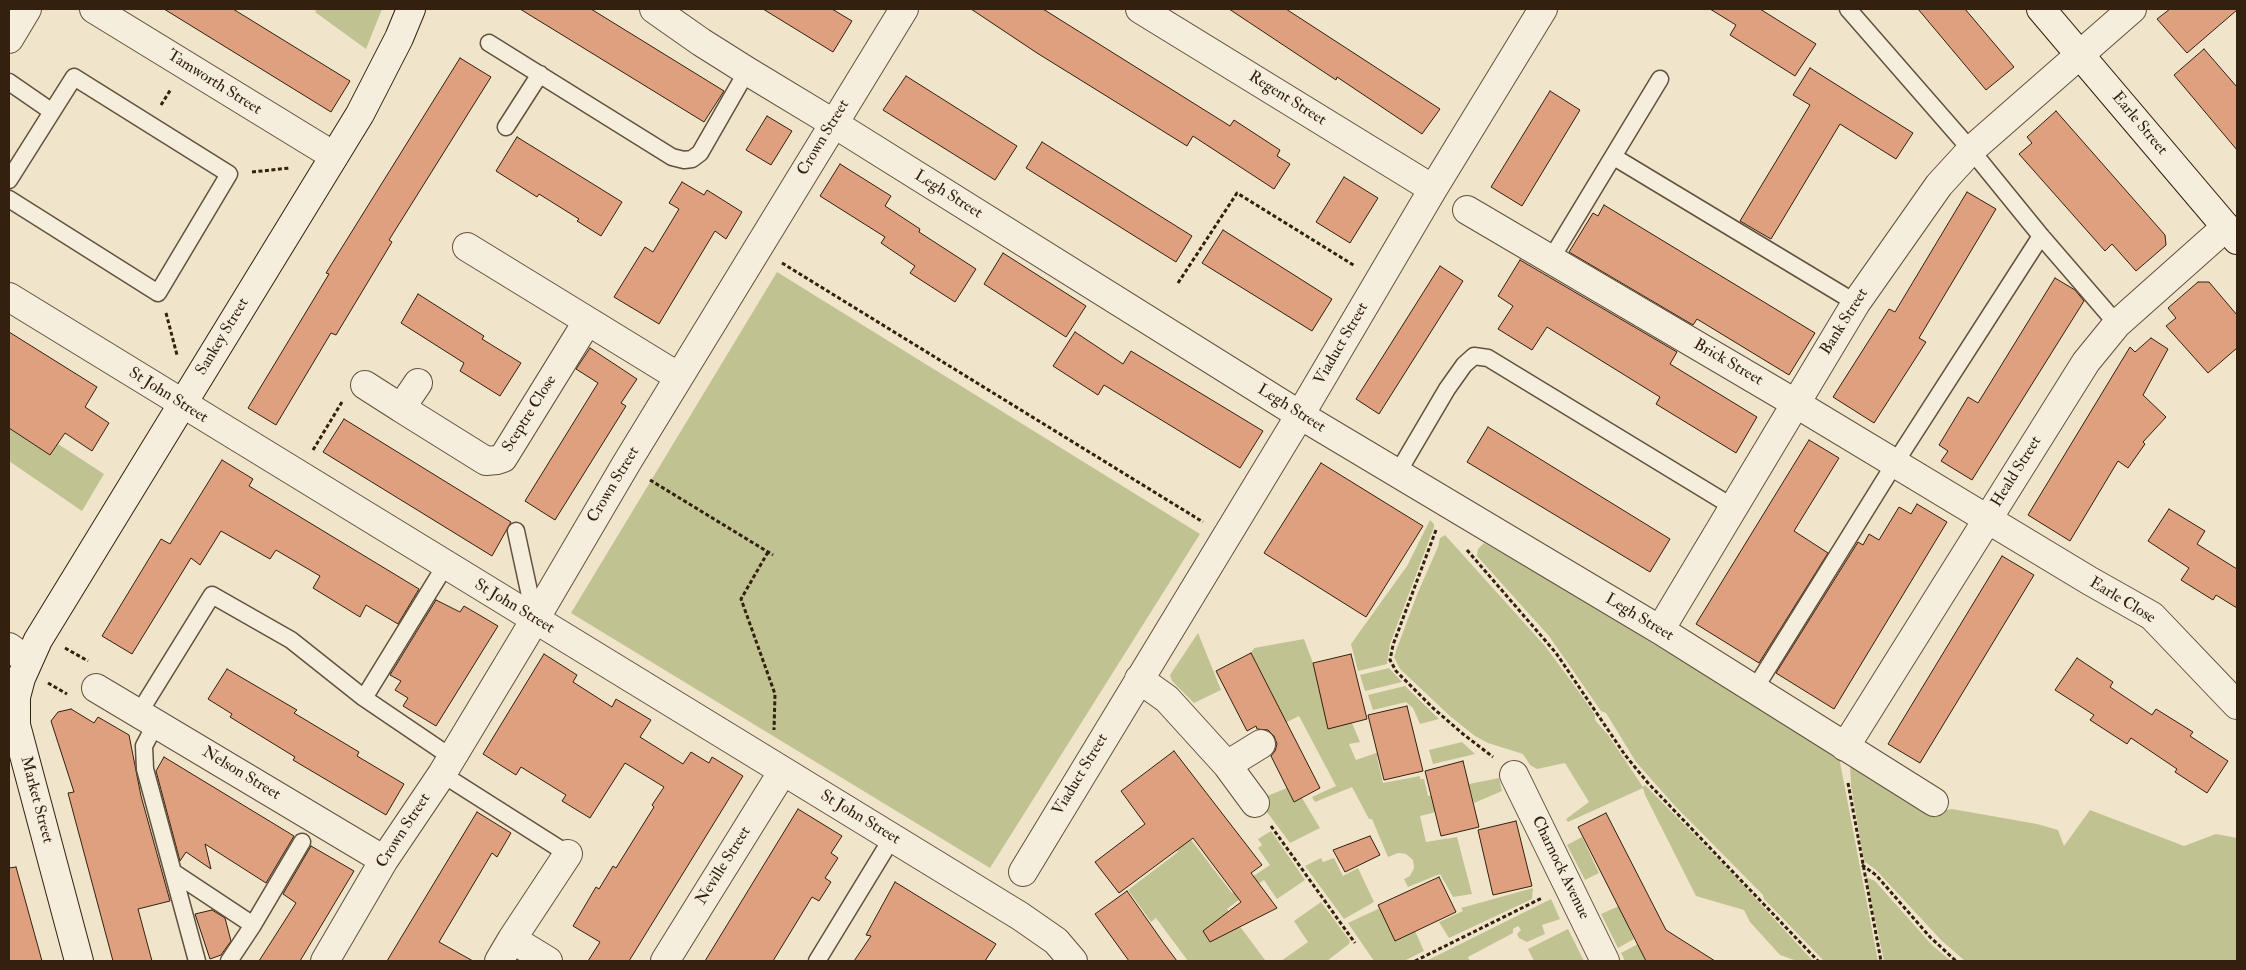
<!DOCTYPE html>
<style>
body{margin:0}
#map{position:relative;width:2246px;height:970px;overflow:hidden;background:#f0e5ca;font-family:"IM FELL Double Pica",serif}
canvas{display:block}
.frame{position:absolute;inset:0;border:10px solid #33200e;pointer-events:none}
</style>
<div id="map">
<canvas width="2246" height="970"></canvas>
<div class="frame"></div>
</div>
<script>
const g = document.querySelector('canvas').getContext('2d');
g.lineJoin = 'round';
function fill(path, color) {
  g.fillStyle = color;
  g.fill(path, 'evenodd');
}
function poly(rows) {
  const path = new Path2D();
  for (const r of rows) {
    path.moveTo(r[0], r[1]);
    for (let i = 2; i < r.length; i += 2) path.lineTo(r[i], r[i + 1]);
  }
  return path;
}
function trace(path, color, width, dash) {
  g.strokeStyle = color;
  g.lineWidth = width;
  g.lineCap = dash ? 'butt' : 'round';
  g.setLineDash(dash || []);
  g.stroke(path);
}
function label(font, color, halo, rows, align = 'center') {
  g.font = font + ' "IM FELL Double Pica",serif';
  g.lineWidth = 4;
  g.setLineDash([]);
  g.textBaseline = 'middle';
  g.strokeStyle = halo;
  g.fillStyle = color;
  for (const [text, x, y, turn = 0] of rows) {
    g.save();
    g.translate(x, y);
    g.rotate((+turn || 0) * Math.PI / 180);
    g.textAlign = isNaN(turn) ? turn : align;
    if (halo) g.strokeText(text, 0, 0);
    g.fillText(text, 0, 0);
    g.restore();
  }
}
fill(poly([
 [317,9,382,9,366,49,315,12],
 [777,272,1200,534,990,868,571,613],
 [9,428,50,455,58,444,104,474,82,511,9,461],
 [1430,520,1434,524,1434,527,1390,644,1387,664,1358,671,1351,644,1407,566],
 [1445,535,1545,646,1574,685,1595,715,1595,720,1608,735,1643,787,1645,785,1730,871,1813,961,1797,961,1780,955,1750,922,1744,910,1696,896,1645,795,1643,788,1568,822,1566,819,1589,802,1565,763,1537,769,1530,765,1523,754,1488,743,1475,736,1451,717,1400,669,1394,657,1397,648,1418,592,1438,547,1440,538],
 [1484,543,1540,575,1842,758,1840,762,1878,961,1824,961,1764,899,1763,895,1675,806,1636,762,1606,713,1601,711,1549,636,1477,556,1478,549],
 [1198,633,1221,690,1194,703,1172,681,1170,675],
 [1304,639,1313,663,1352,723,1360,742,1349,744,1356,760,1385,750,1386,754,1377,757,1383,783,1420,776,1420,779,1424,779,1428,796,1435,795,1440,811,1420,816,1426,842,1457,837,1472,894,1453,897,1440,874,1408,887,1404,879,1410,876,1414,868,1413,860,1406,854,1398,853,1388,857,1372,819,1369,819,1352,787,1315,802,1312,797,1336,786,1299,716,1263,734,1257,725,1272,694,1251,653,1254,648],
 [1389,668,1402,682,1365,691,1360,675],
 [1405,686,1439,719,1420,724,1413,708,1406,702,1373,710,1368,695],
 [1462,742,1475,754,1433,764,1429,750],
 [1850,764,1932,812,1952,809,2037,824,2058,830,2064,846,2090,810,2184,846,2216,834,2237,838,2237,961,1965,961,1941,940,1876,870,1864,861,1851,786],
 [1499,778,1502,791,1474,803,1469,784],
 [1287,788,1294,802,1302,798,1320,828,1290,843,1261,804,1261,798,1265,792,1267,796],
 [1271,831,1305,880,1277,899,1264,880,1254,886,1249,879,1270,865,1258,848,1262,845,1258,839],
 [1163,832,1185,832,1232,893,1238,889,1244,896,1227,909,1265,960,1188,961,1156,918,1151,922,1128,890,1178,852],
 [1582,837,1599,873,1585,880,1567,845],
 [1321,858,1323,862,1334,858,1343,876,1358,868,1374,902,1344,919,1305,866],
 [1866,877,1875,881,1932,945,1951,961,1884,961],
 [1533,888,1532,899,1449,938,1439,922,1463,911,1461,908],
 [1551,899,1560,919,1542,925,1545,934,1527,942,1519,938,1517,934,1521,930,1518,926,1513,929,1513,933,1468,957,1470,961,1426,961],
 [1321,902,1350,941,1349,944,1327,961,1281,961,1308,942,1294,921],
 [1619,906,1634,939,1618,948,1601,914],
 [1380,908,1415,931,1424,951,1404,961,1374,961,1348,923],
 [1568,929,1584,961,1534,961,1528,949],
 [1638,944,1643,954,1656,961,1625,961,1621,953]
]), '#c1c291');
const building = poly([
 [164,9,233,9,350,81,331,112,164,9],
 [520,9,591,9,724,91,704,122,520,9],
 [763,9,832,9,852,21,833,52,763,9],
 [971,9,1043,9,1230,126,1234,120,1280,150,1277,156,1290,164,1274,189,1193,136,1187,146,1037,53,971,9],
 [1229,9,1286,9,1440,109,1422,134,1337,77,1336,80,1229,9],
 [1710,9,1760,9,1816,44,1795,76,1730,35,1736,25,1710,9],
 [1918,9,1965,9,2014,67,1986,90,1918,9],
 [2170,9,2237,9,2237,10,2187,53,2157,19,2170,9],
 [2204,49,2237,87,2237,150,2174,75,2204,49],
 [460,58,491,77,389,240,392,242,336,335,331,333,276,425,248,408,329,274,326,273,460,58],
 [1810,68,1913,133,1896,159,1840,124,1771,239,1740,221,1810,105,1793,95,1810,68],
 [906,76,1017,146,995,180,883,110,906,76],
 [1550,91,1580,110,1522,206,1491,187,1550,91],
 [2056,111,2165,235,2166,245,2136,271,2112,244,2105,251,2019,154,2032,143,2027,137,2056,111],
 [767,116,792,131,771,165,746,150,767,116],
 [517,137,622,202,601,236,577,221,579,219,539,194,537,197,496,171,517,137],
 [1042,142,1192,236,1176,262,1026,168,1042,142],
 [840,164,891,196,885,206,920,229,919,232,976,269,955,302,910,273,915,266,881,243,885,237,820,196,840,164],
 [1344,177,1378,198,1350,243,1316,222,1344,177],
 [682,182,704,195,707,190,742,212,726,239,715,231,659,324,614,297,645,247,653,252,679,209,669,203,682,182],
 [1967,192,1996,209,1919,338,1926,342,1874,423,1833,397,1889,309,1895,312,1967,192],
 [1604,205,1815,333,1789,375,1697,319,1693,325,1569,252,1593,213,1598,216,1604,205],
 [1223,230,1332,299,1312,331,1202,263,1223,230],
 [1003,253,1086,306,1066,337,984,284,1003,253],
 [1520,260,1677,352,1670,364,1757,417,1736,453,1656,404,1660,397,1547,327,1532,350,1498,329,1513,306,1498,296,1520,260],
 [1440,266,1463,281,1379,414,1356,399,1440,266],
 [2055,278,2075,290,2084,301,1972,480,1941,461,1948,451,1939,445,1968,397,1978,403,2055,278],
 [2198,282,2209,282,2237,315,2237,348,2208,373,2166,326,2176,318,2168,308,2198,282],
 [418,294,484,336,482,339,521,363,500,396,460,371,464,363,401,323,418,294],
 [9,332,97,387,85,407,109,423,92,451,65,433,50,455,9,428,9,332],
 [1075,332,1123,364,1131,351,1263,431,1240,468,1104,385,1098,395,1053,366,1075,332],
 [2151,338,2168,349,2143,395,2166,417,2143,442,2145,444,2128,468,2118,461,2070,541,2028,515,2130,347,2135,352,2151,338],
 [590,348,637,379,621,403,626,406,555,520,525,501,598,383,576,369,590,348],
 [344,419,511,522,492,556,323,452,344,419],
 [1488,427,1670,539,1650,572,1467,462,1488,427],
 [1809,440,1839,458,1794,531,1828,553,1759,663,1696,624,1809,440],
 [222,460,253,479,249,486,419,589,398,624,366,605,360,617,313,588,320,576,276,550,270,559,221,531,200,565,191,558,132,654,102,636,161,539,170,544,222,460],
 [1321,463,1423,526,1366,617,1264,553,1321,463],
 [1917,504,1947,522,1834,709,1776,673,1858,542,1863,545,1869,534,1879,540,1899,507,1911,514,1917,504],
 [2169,509,2205,531,2197,544,2237,569,2237,608,2216,595,2213,600,2181,580,2189,568,2148,541,2169,509],
 [2002,556,2034,575,1920,763,1888,744,2002,556],
 [436,600,460,612,464,606,498,626,436,726,403,706,408,698,395,690,401,681,390,675,436,600],
 [1251,653,1320,788,1294,802,1271,756,1275,751,1277,744,1274,736,1268,730,1257,729,1256,726,1247,731,1216,671,1251,653],
 [544,654,577,675,573,682,612,707,616,699,651,720,640,737,683,764,691,752,709,763,712,757,743,776,629,961,588,961,600,942,573,926,596,887,599,889,613,866,616,868,654,807,652,805,664,787,625,763,590,818,562,801,566,795,521,767,516,775,483,754,544,654],
 [1351,654,1367,719,1328,729,1313,663,1351,654],
 [2077,658,2113,682,2110,687,2152,715,2156,709,2193,732,2190,736,2228,761,2207,793,2175,772,2177,769,2131,738,2127,744,2090,720,2094,715,2055,690,2077,658],
 [227,669,297,710,294,713,359,752,357,756,404,784,386,815,293,760,295,757,230,717,232,714,208,699,227,669],
 [1407,706,1423,771,1384,780,1368,715,1407,706],
 [71,709,94,723,98,717,129,735,141,796,170,901,138,909,152,961,113,961,68,793,74,792,51,721,58,712,71,709],
 [1174,751,1262,865,1251,873,1277,908,1210,942,1203,931,1241,902,1193,838,1119,893,1095,862,1145,824,1121,791,1174,751],
 [164,757,294,836,266,883,205,844,211,869,186,852,180,861,156,771,164,757],
 [1463,761,1479,827,1441,836,1425,771,1463,761],
 [798,809,842,836,831,853,838,858,825,878,831,882,819,901,812,897,773,961,705,961,798,809],
 [477,812,511,833,497,857,492,853,439,942,473,961,387,961,477,812],
 [1606,813,1666,930,1715,961,1646,961,1578,827,1606,813],
 [1516,821,1532,886,1493,895,1478,830,1516,821],
 [1370,836,1380,855,1345,872,1333,850,1370,836],
 [311,846,354,871,300,961,259,961,296,903,283,894,311,846],
 [16,867,42,961,9,961,9,868,16,867],
 [1439,877,1456,912,1395,941,1378,905,1439,877],
 [895,882,996,944,985,961,854,961,871,936,866,935,895,882],
 [1127,891,1165,945,1177,961,1129,961,1095,914,1127,891],
 [212,910,225,918,231,941,221,955,210,959,195,914,212,910]
]);
fill(building, '#dfa080');
trace(building, '#33200e', 1);
const lane = poly([
 [1848,9,1971,150,2041,236,2117,324],
 [489,43,672,157,684,160,692,159,700,153,747,71],
 [9,82,51,111],
 [506,127,540,74],
 [1614,157,1856,303],
 [9,180,74,77,229,174,158,293,9,199],
 [1551,259,1660,79],
 [1397,474,1447,389,1464,365,1474,356,1488,358,1733,507],
 [516,531,535,619],
 [1754,690,1895,463,2041,236],
 [364,698,445,566],
 [139,713,212,595,291,640,364,698,451,757],
 [156,723,144,746,145,769,197,961],
 [442,774,568,854],
 [173,872,253,925,229,961],
 [253,925,302,842],
 [817,961,892,838]
]);
const street = poly([
 [94,9,334,156],
 [654,9,701,42,747,71,833,123,1300,415,1660,630,1934,802],
 [1140,9,1433,189],
 [9,39,27,9],
 [1467,210,1795,403,2090,581,2152,616,2237,705],
 [467,247,679,377],
 [9,297,1020,916,1056,941,1073,961],
 [365,385,401,408,418,383],
 [401,408,486,461,497,460,503,458,587,322],
 [1660,630,1856,303,1939,185,1971,150,2132,9],
 [9,647,28,661],
 [1139,679,1167,699,1227,765,1261,744],
 [96,688,384,860],
 [1845,747,2086,362,2117,324,2226,227],
 [1227,765,1255,803],
 [1514,775,1605,961],
 [1023,872,1300,415,1433,189,1543,9],
 [512,939,548,961],
 [325,961,384,860,442,774,524,638,626,464,904,9],
 [499,961,512,939,568,854],
 [665,961,783,771]
]);
const secondary = poly([
 [2041,9,2237,240],
 [79,961,16,725,16,697,21,678,38,640,360,114,399,38,411,9]
]);
trace(lane, '#62513d', 19);
trace(street, '#62513d', 30);
trace(secondary, '#33200e', 30);
trace(poly([
 [161,105,171,89],
 [252,172,290,168],
 [782,263,1203,522],
 [1178,283,1237,193,1355,266],
 [166,313,177,355],
 [313,450,342,402],
 [650,480,773,555],
 [1436,530,1393,645,1390,660,1396,671,1433,708,1463,734,1493,757],
 [1467,550,1556,653,1625,755,1648,783,1818,961],
 [768,552,741,599,775,694,774,730],
 [65,648,88,661],
 [48,683,67,694],
 [1848,783,1881,961],
 [1271,826,1355,943],
 [1862,865,1876,875,1930,937,1956,961],
 [1415,961,1542,898]
]), '#33200e', 3, [4, 2.5]);
trace(lane, '#f5eedd', 16);
trace(street, '#f5eedd', 28);
trace(secondary, '#f5eedd', 28);
label('16px', '#33200e', '#f5eedd', [
 ["Tamworth Street",214,83,32],
 ["Regent Street",1287,99,32],
 ["Earle Street",2139,124,50],
 ["Crown Street",824,138,-59],
 ["Legh Street",948,195,32],
 ["Bank Street",1845,322,-58],
 ["Sankey Street",223,337,-59],
 ["Viaduct Street",1342,344,-60],
 ["Brick Street",1728,363,30],
 ["St John Street",168,396,32],
 ["Legh Street",1291,409,32],
 ["Sceptre Close",530,414,-58],
 ["Heald Street",2017,472,-58],
 ["Crown Street",614,485,-59],
 ["Earle Close",2122,601,31],
 ["St John Street",514,607,31],
 ["Legh Street",1639,618,31],
 ["Nelson Street",241,774,31],
 ["Viaduct Street",1081,775,-59],
 ["Market Street",36,800,75],
 ["St John Street",860,818,31],
 ["Crown Street",404,831,-57],
 ["Neville Street",724,866,-58],
 ["Charnock Avenue",1560,868,64]
]);
</script>
